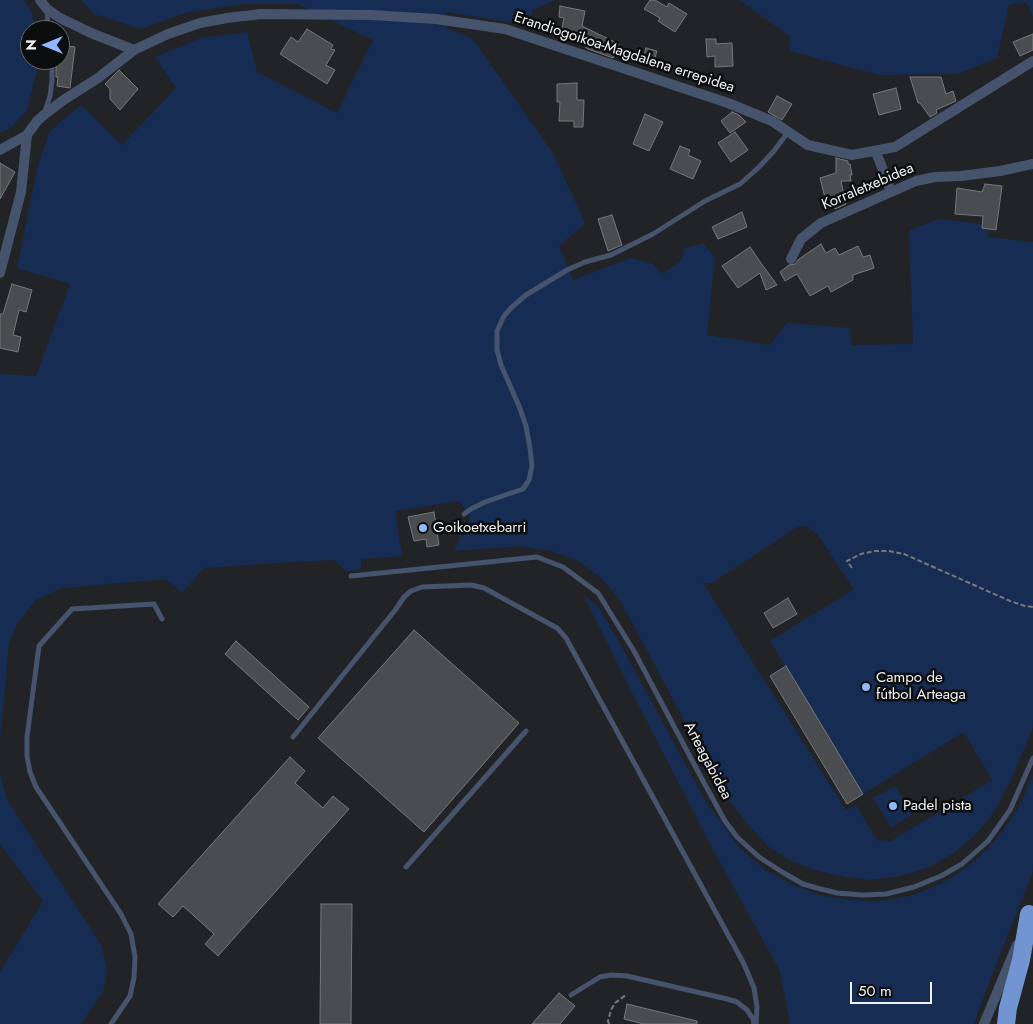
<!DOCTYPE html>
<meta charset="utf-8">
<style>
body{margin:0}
#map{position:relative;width:1033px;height:1024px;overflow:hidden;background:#222326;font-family:Jost,sans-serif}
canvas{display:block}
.north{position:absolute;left:20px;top:20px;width:50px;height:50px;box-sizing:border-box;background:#0c0d0e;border:1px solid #676869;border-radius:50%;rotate:270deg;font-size:14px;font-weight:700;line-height:20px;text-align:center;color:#f0f1f2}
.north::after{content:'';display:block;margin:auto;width:18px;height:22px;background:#91b8fd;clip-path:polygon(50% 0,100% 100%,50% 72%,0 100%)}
.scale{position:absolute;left:850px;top:982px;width:82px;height:22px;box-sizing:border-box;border:2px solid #f0f1f2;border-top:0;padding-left:6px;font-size:15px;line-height:18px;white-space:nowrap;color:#f0f1f2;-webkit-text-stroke:4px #0c0d0e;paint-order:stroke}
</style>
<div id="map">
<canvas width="1033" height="1024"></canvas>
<div class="north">N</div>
<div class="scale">50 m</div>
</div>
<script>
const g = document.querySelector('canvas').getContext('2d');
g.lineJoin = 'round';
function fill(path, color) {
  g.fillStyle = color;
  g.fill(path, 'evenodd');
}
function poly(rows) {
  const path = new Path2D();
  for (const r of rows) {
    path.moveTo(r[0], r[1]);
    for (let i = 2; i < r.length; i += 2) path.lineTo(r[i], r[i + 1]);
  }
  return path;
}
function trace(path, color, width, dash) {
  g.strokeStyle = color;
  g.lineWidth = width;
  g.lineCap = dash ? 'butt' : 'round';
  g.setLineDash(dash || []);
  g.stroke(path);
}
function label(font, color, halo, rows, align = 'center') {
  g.font = font + ' Jost,sans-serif';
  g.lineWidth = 5;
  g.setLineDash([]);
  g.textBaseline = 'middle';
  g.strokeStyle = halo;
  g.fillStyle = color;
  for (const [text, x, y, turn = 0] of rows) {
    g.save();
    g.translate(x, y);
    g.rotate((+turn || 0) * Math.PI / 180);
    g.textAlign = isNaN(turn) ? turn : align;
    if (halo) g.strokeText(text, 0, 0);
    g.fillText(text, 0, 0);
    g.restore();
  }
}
fill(poly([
 [0,0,24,0,32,12,35,30,30,30,30,60,37,60,37,70,27,110,11,128,0,133],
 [81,0,555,0,533,10,528,25,446,12,446,28,473,39,553,153,585,223,559,246,573,280,631,258,653,264,663,274,682,259,683,249,703,243,715,257,707,335,770,345,787,323,850,328,851,345,913,344,909,230,939,219,990,225,988,237,1033,242,1033,727,1015,771,997,807,979,831,955,852,930,867,900,876,871,880,845,877,815,870,787,859,768,846,746,822,723,793,620,600,601,578,577,560,551,551,521,546,454,551,471,516,459,501,395,511,402,556,361,559,361,570,346,571,334,560,290,562,204,568,182,593,166,579,62,588,36,600,17,624,9,643,0,740,0,374,36,376,70,284,17,268,38,166,50,131,81,105,122,145,176,88,155,57,201,38,247,32,257,72,337,113,373,40,297,4,242,4,185,13,141,29,94,14],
 [803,526,808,527,818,535,854,590,813,614,770,641,863,794,962,733,966,736,992,780,891,841,877,840,856,805,846,810,703,583,712,583,797,527],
 [739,0,1033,0,1033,17,1026,2,1009,5,997,58,957,74,879,75,789,51,790,36],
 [583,594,599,608,624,651,706,802,739,847,765,870,792,884,819,895,850,900,880,901,913,895,943,883,968,866,988,849,1010,821,1020,805,1033,774,1033,871,990,980,974,1024,790,1024,780,971,718,859,629,687],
 [0,773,6,798,100,943,104,956,107,970,104,990,81,1024,0,1024,0,972,43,901,0,844],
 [896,786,912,815,891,827,873,798]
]), '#172c53');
const building = poly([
 [650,0,655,0,667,7,669,3,687,14,675,32,658,21,660,18,644,9,650,0],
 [560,6,585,11,582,26,619,44,613,58,588,49,577,40,560,36,564,18,559,17,560,6],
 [307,29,333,45,331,49,335,50,326,65,335,70,327,84,280,54,291,37,298,42,307,29],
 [1033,34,1033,50,1020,56,1013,42,1033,34],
 [706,39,716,39,716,44,732,43,733,66,715,67,715,56,707,57,706,39],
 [60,45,75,47,70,88,57,86,58,77,56,77,56,60,60,60,60,45],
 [646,48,657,51,653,64,642,62,646,48],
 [119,70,138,89,120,110,110,99,110,89,105,84,119,70],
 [910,77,941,77,946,94,953,91,956,101,936,110,937,113,930,117,920,103,918,103,910,77],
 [577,83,577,100,584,100,583,127,574,127,574,121,559,121,560,102,557,102,557,84,577,83],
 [896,88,901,109,879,115,873,94,896,88],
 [777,96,792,104,782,120,768,112,777,96],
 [732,112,739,115,746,122,730,133,721,121,732,112],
 [645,114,663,122,649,151,633,144,645,114],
 [735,132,748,150,731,162,718,143,735,132],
 [680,146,690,150,688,155,701,161,693,179,670,169,680,146],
 [836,158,848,161,848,164,850,164,852,175,850,175,851,181,841,181,846,204,835,209,832,201,826,202,820,178,836,173,836,158],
 [0,163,15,172,0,199,0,163],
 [985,184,1002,186,996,230,982,228,983,216,955,214,957,188,982,192,985,184],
 [742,212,747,227,718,239,712,227,742,212],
 [612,215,622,245,608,251,598,219,612,215],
 [821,244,826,253,835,248,839,255,858,246,863,257,870,255,874,268,853,275,853,280,831,292,828,286,810,296,797,274,785,281,780,272,789,265,795,264,799,259,821,244],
 [750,247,761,263,777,285,766,290,760,273,738,288,722,266,750,247],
 [12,284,32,290,26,312,19,310,13,335,21,337,18,352,0,348,0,314,3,314,12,284],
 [434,512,439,545,427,547,426,539,414,541,408,517,434,512],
 [788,598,797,614,773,628,764,613,788,598],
 [414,630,519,723,424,832,318,738,414,630],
 [236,641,309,707,298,720,225,654,236,641],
 [786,666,863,794,847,804,770,676,786,666],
 [290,757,305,771,295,783,323,808,333,796,349,809,218,956,205,944,214,934,183,906,173,917,158,904,290,757],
 [321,904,352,904,351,1024,320,1024,321,904],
 [559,993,575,1006,560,1024,532,1024,559,993],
 [627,1004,697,1021,697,1024,644,1024,624,1019,627,1004]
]);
fill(building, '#4b4c4f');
trace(building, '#77787b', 1);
trace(poly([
 [852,568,847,561,861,554,875,551,889,551,904,554,1010,601,1025,606,1033,607],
 [609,1024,608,1021,611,1010,615,1003,627,994]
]), '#78797b', 2, [5, 2.5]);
trace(poly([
 [47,9,48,30],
 [44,114,50,96,52,81,52,60],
 [464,514,471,509,485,502,523,489,529,480,532,466,530,448,526,426,519,406,501,365,497,350,497,331,504,316,512,307,526,295,567,270,585,262,611,255,653,234,705,201,740,184,758,168,774,151,788,132],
 [351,576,537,557,563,567,598,593,634,651,703,781,725,821,737,837,759,857,782,872,803,884,817,888,837,893,862,895,886,894,914,887,941,876,962,864,988,841,1010,810,1033,758],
 [293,737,396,609,404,597,411,591,422,587,471,585,484,588,557,628,566,638,744,964,754,988,757,1007,756,1024],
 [406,867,526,731],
 [571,995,600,977,611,975,627,976,727,999,737,1002,747,1010,753,1019,754,1024],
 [111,1024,130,996,134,978,135,957,131,934,121,914,36,787,30,772,27,756,27,737,39,646,72,609,154,604,162,619]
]), '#45536c', 5);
trace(poly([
 [40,0,47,9,60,18,91,33,134,50],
 [0,150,27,135,37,121,44,115,62,101,98,78,134,50,168,34,200,23,227,18,261,14,371,15,403,17,436,19,505,29,728,103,772,121,808,145,852,155,895,147,1033,61],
 [875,151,880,162,891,192],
 [791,259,801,239,821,223,916,181,935,177,961,176,1000,171,1033,164],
 [0,273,21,192,27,135],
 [984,1024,1017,945]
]), '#45536c', 10);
trace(poly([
 [1006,1024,1008,1008,1021,960,1029,914]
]), '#7294d1', 18);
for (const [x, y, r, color] of [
 [423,528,5,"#91b8fd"],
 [866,687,5,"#91b8fd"],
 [893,806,5,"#91b8fd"]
]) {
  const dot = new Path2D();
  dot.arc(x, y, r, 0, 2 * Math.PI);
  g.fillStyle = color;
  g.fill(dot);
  trace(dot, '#0c0d0e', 2);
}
label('15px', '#f0f1f2', '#0c0d0e', [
 ["Erandiogoikoa-Magdalena errepidea",624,53,18],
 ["Korraletxebidea",868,187,-23],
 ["Arteagabidea",707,761,62]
]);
label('15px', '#f0f1f2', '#0c0d0e', [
 ["Goikoetxebarri",433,528],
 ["Campo de",876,678],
 ["fútbol Arteaga",876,695],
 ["Padel pista",903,806]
], 'left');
</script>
